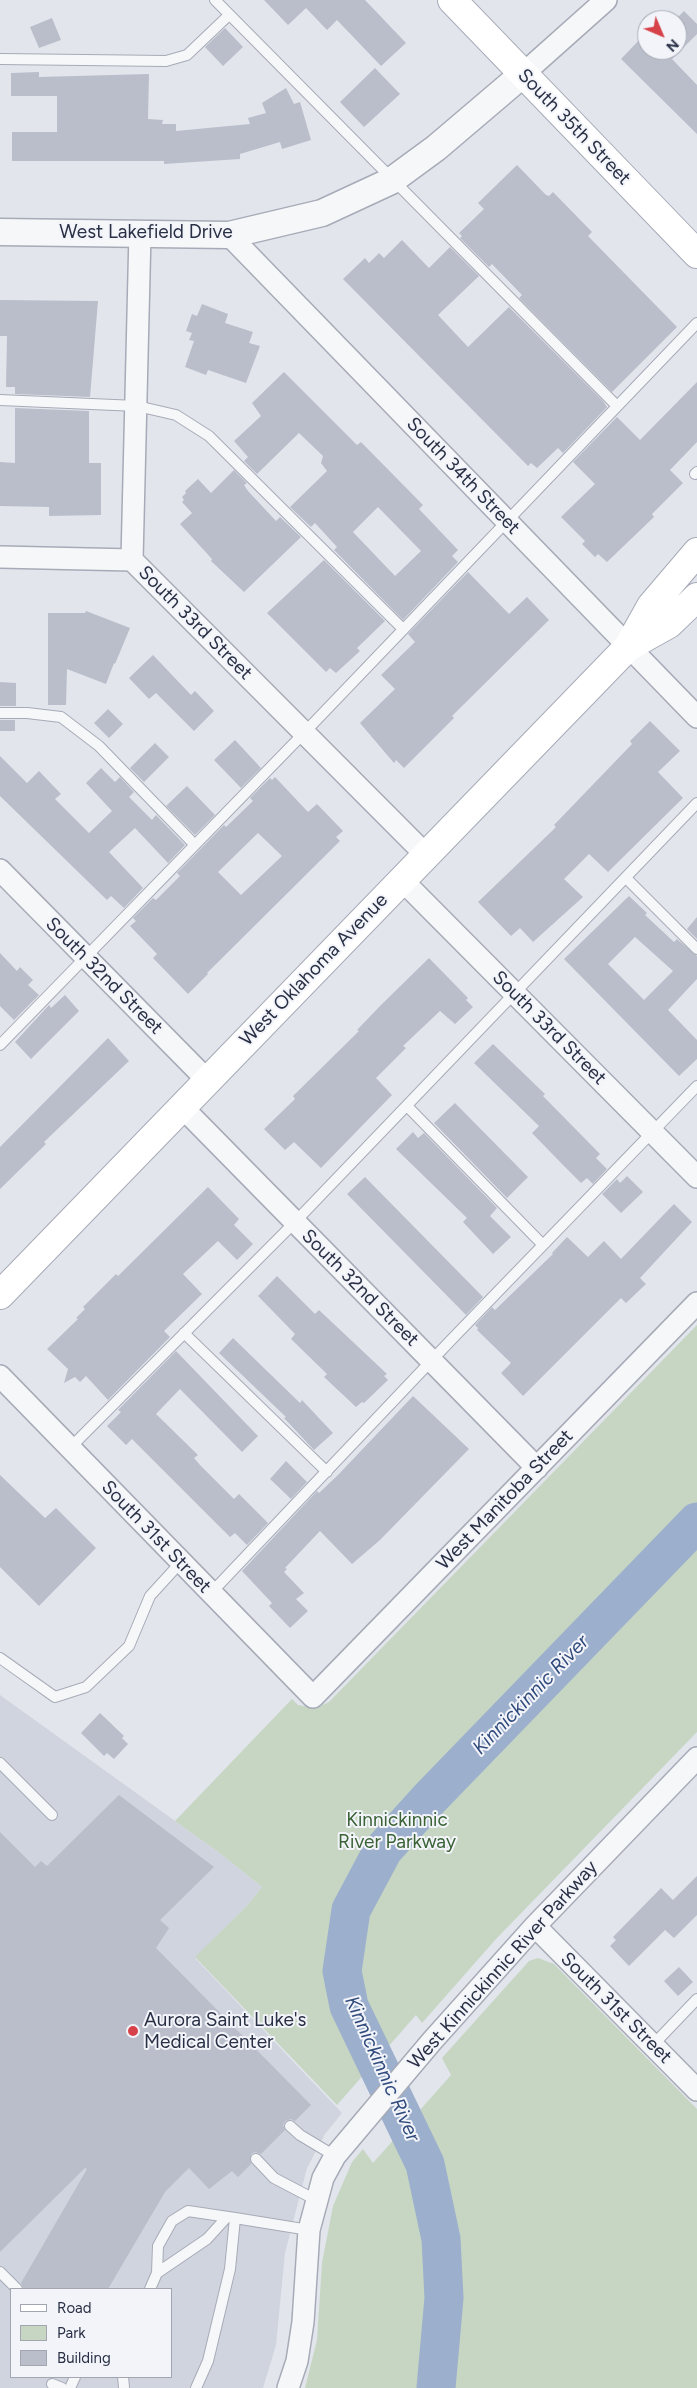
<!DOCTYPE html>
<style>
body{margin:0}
#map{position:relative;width:697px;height:2388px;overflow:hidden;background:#e2e5ec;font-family:Figtree,sans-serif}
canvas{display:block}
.legend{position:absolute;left:10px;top:2288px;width:162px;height:90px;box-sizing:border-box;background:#f2f4f9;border:1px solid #a2a6b1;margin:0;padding:6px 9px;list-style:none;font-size:15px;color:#293045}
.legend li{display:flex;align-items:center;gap:10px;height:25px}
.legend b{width:25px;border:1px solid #a2a6b1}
.north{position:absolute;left:637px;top:10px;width:50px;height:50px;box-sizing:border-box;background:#f2f4f9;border:1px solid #a2a6b1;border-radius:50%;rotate:135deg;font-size:14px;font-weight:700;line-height:20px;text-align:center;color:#293045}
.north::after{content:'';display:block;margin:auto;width:18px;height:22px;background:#d74149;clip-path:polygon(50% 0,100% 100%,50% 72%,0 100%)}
</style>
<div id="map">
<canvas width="697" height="2388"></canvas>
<ul class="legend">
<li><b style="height:6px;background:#fff"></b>Road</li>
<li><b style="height:14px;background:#c6d6c3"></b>Park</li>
<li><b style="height:14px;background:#b9beca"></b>Building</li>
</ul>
<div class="north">N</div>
</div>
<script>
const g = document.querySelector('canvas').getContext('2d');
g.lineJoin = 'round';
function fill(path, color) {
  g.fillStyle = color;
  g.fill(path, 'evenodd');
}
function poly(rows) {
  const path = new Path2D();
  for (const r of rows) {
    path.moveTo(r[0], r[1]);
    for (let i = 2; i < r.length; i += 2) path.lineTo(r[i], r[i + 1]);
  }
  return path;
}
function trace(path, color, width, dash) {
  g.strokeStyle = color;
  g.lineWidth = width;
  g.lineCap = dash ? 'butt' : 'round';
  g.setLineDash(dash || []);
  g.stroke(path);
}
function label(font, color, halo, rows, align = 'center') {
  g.font = font + ' Figtree,sans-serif';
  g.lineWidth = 4;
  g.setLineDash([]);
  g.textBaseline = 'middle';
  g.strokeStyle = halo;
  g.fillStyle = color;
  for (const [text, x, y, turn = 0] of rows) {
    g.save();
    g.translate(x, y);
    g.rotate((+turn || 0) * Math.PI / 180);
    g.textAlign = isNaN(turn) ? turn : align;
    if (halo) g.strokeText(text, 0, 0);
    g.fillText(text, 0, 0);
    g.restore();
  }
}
fill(poly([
 [0,1695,221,1854,262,1887,246,1907,195,1958,342,2113,325,2134,307,2168,285,2253,276,2345,263,2388,0,2388],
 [11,2289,171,2289,171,2377,11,2377]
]), '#d0d4de');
fill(poly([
 [697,1325,697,1732,496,1939,422,2023,416,2015,337,2105,195,1957,246,1907,262,1887,221,1854,175,1821,292,1699,298,1705,316,1708,329,1702],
 [538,1958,554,1964,697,2109,697,2388,305,2388,317,2340,322,2263,333,2206,352,2162,363,2149,373,2163,451,2075,442,2058,529,1961]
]), '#c6d6c3');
trace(poly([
 [436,2388,444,2298,441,2239,425,2164,349,2006,342,1971,351,1910,383,1850,429,1799,697,1522]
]), '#9cafcd', 39);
fill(poly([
 [264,0,365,0,406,43,381,66,337,20,327,30,306,8,288,25],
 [684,11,697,24,697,34,672,59,697,85,697,134,621,59,645,34,647,50,677,50,675,20],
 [52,18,61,40,39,48,30,27],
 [225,28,243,47,223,66,205,47],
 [375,68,400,94,364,127,340,102],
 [39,72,39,77,149,74,148,119,163,120,162,124,176,124,176,131,250,124,248,118,266,113,262,103,286,88,294,104,300,102,311,140,282,149,280,142,240,154,240,159,164,164,164,161,12,161,12,132,57,132,57,96,11,96,11,73],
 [517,165,546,195,549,196,553,192,592,232,588,236,677,327,612,392,519,298,522,295,492,264,489,267,460,238,462,236,459,233,484,209,478,203],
 [402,240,429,268,450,247,479,276,438,315,468,347,509,307,603,401,607,407,563,453,558,448,537,468,531,463,528,466,343,279,365,258,369,263,379,253,384,258],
 [0,300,98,301,90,397,15,394,15,387,6,387,7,336,0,336],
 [202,304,228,314,225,323,253,332,249,343,260,346,246,383,208,370,206,375,185,367,194,341,189,340,192,333,186,331,192,314,197,316],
 [284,372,357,445,361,442,423,505,419,509,458,550,452,556,458,562,403,620,334,550,337,547,315,523,311,527,290,507,327,471,321,463,323,456,299,433,257,474,244,461,248,457,234,441,261,416,252,403],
 [378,507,421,551,395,576,353,532],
 [697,382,697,442,670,470,683,483,652,514,654,517,607,562,598,554,595,557,582,544,585,541,561,517,595,484,573,462,617,417,640,440],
 [15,408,89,411,89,463,101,463,101,515,49,516,49,507,0,506,0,462,15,463],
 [234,470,247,483,244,485,248,491,276,521,280,517,301,537,244,592,211,561,212,559,180,524,192,513,182,502,184,500,182,497,186,493,185,491,198,479,211,493],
 [324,560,385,621,357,648,360,651,336,673,330,668,326,672,267,613],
 [468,572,509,614,527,597,549,620,452,716,454,718,404,768,396,760,394,763,360,723,395,689,381,675,415,642,408,634],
 [86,611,130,628,115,664,114,663,106,684,67,669,66,705,48,705,48,613,85,613],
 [153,655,191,695,195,691,214,711,194,731,156,693,149,699,129,678],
 [0,682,16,683,16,706,0,706],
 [108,709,123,724,109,738,94,723],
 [0,720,15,720,15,731,0,731],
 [650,721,680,751,658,772,683,798,608,872,589,854,564,879,583,897,533,942,520,928,511,936,478,902,552,831,556,827,554,825,632,744,630,741],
 [235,740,261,768,241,788,214,760],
 [155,743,169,757,144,782,130,768],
 [0,756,27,783,39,771,61,794,55,799,89,833,112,811,86,783,101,768,115,782,120,777,134,792,129,797,152,820,156,815,185,845,168,863,135,828,109,852,143,888,124,908,111,896,107,900,0,796],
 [275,777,308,812,317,804,343,831,336,837,340,841,207,973,208,974,188,994,153,958,157,954,130,926,136,921,133,918,153,898,156,900,180,876,177,873,224,825,226,827,253,801,250,798,270,778,272,780],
 [258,833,282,856,241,895,218,872],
 [187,786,215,815,195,835,166,806],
 [629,896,647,913,645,915,674,942,677,939,697,956,697,979,668,1010,697,1040,697,1059,679,1076,564,959],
 [635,937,673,971,644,1000,608,964],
 [697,917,697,939,687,929],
 [0,953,17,971,20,967,33,980,28,985,39,995,14,1020,0,1006],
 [429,958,468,998,466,1000,473,1007,455,1024,440,1011,403,1046,406,1048,376,1078,392,1095,321,1168,294,1142,285,1150,264,1129,295,1099,293,1096,359,1031,357,1030,380,1006],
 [65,995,79,1011,31,1059,15,1042,49,1005,51,1008],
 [108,1038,129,1061,44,1142,46,1144,0,1189,0,1147],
 [493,1044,545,1094,543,1096,600,1154,596,1158,607,1169,593,1184,587,1178,581,1183,563,1165,532,1133,539,1126,474,1063],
 [455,1103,528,1177,507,1198,434,1123],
 [413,1132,418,1138,424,1133,497,1208,490,1216,511,1237,493,1254,463,1222,467,1218,396,1149],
 [627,1176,643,1192,621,1213,602,1194,617,1179,620,1183],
 [365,1177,483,1297,466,1315,347,1194],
 [208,1187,239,1219,234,1225,253,1244,237,1260,218,1241,183,1274,202,1294,164,1331,170,1337,108,1400,86,1376,80,1382,75,1377,64,1383,68,1369,47,1349,78,1319,76,1318,85,1309,83,1307,116,1274,118,1276],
 [674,1204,692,1222,640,1278,646,1284,626,1303,621,1298,523,1396,501,1373,511,1363,477,1330,478,1328,475,1325,492,1307,495,1310,553,1254,552,1253,567,1237,588,1257,604,1241,621,1259],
 [277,1276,315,1314,319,1310,387,1374,384,1376,388,1380,364,1403,362,1402,356,1407,324,1377,327,1374,291,1339,295,1334,258,1296],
 [233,1338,300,1403,302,1400,333,1433,314,1450,284,1418,286,1417,219,1353],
 [176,1351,258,1436,242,1452,180,1389,156,1414,198,1455,194,1458,200,1465,234,1499,239,1494,268,1523,247,1545,235,1533,230,1537,132,1439,126,1445,107,1426,121,1412,118,1410],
 [413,1396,469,1449,380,1540,352,1564,320,1531,285,1568,287,1569,284,1572,304,1593,296,1599,308,1611,290,1628,269,1606,272,1603,242,1571,317,1491,319,1493,338,1475],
 [286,1461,307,1482,291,1499,270,1479],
 [0,1475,45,1518,56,1508,96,1548,39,1606,0,1567],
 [100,1713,124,1736,122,1738,128,1744,114,1759,107,1753,104,1756,81,1733],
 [119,1795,214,1867,160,1920,169,1928,156,1948,311,2105,295,2121,291,2119,285,2121,283,2125,285,2130,261,2154,255,2152,251,2154,251,2164,238,2177,232,2171,209,2189,189,2168,165,2192,108,2289,24,2289,21,2283,87,2169,85,2168,0,2252,0,1832,35,1867,41,1861,47,1866],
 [697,1876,697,1915,674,1938,665,1930,629,1966,610,1946,616,1940,613,1937,661,1888,673,1900],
 [679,1967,693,1982,678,1996,664,1981]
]), '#b9beca');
const service = poly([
 [215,0,617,406],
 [0,59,166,61,187,55,229,15],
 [0,400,137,406,176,415,209,436,403,629],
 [695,474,697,472],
 [0,713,27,713,61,717,99,746,195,845],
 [626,878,697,949],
 [0,1045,304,733,697,323],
 [407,1106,543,1245],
 [184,1333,327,1472],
 [70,1448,295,1222,697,803],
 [211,1593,452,1339,697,1086],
 [0,1658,55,1697,86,1687,129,1646,150,1596,181,1562],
 [0,1763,52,1815],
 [653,2045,697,1999],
 [290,2126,300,2135,335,2156],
 [256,2159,274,2178,316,2200],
 [0,2272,17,2289],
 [157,2273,207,2239,227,2217],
 [150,2289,157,2273,158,2246,172,2221,188,2211,235,2218],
 [123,2377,124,2387],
 [52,2384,62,2388],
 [70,2388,75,2377],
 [196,2388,208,2361,230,2269,235,2218,309,2230]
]);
const minor = poly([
 [523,74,606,0],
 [140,233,132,560,425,854],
 [229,235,697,717],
 [0,557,132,560],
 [0,870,208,1081],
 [401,879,697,1177],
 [183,1108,537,1468],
 [0,1376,313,1697,697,1303],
 [535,1926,697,2090],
 [288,2388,297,2361,303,2322,309,2230,323,2178,335,2156,432,2041,535,1926,697,1758]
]);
const tertiary = poly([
 [0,232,229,235,322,213,391,181,436,148,523,74]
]);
const secondary = poly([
 [452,0,697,254],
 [628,647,669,624,697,597],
 [0,1295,628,647,651,606,697,552]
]);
trace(service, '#a7abb7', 12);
trace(minor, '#a7abb7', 24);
trace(tertiary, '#a7abb7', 29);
trace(secondary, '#a7abb7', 30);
trace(service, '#f6f7f9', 10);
trace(minor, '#f6f7f9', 21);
trace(tertiary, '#f6f7f9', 26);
trace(secondary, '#fff', 28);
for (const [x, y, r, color] of [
 [133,2031,6,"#d74149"]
]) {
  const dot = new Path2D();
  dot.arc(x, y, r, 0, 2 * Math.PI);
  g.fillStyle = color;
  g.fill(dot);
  trace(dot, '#f2f4f9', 2);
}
label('19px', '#293045', '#f2f4f9', [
 ["South 35th Street",574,127,46],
 ["West Lakefield Drive",146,232],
 ["South 34th Street",463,476,46],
 ["South 33rd Street",195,623,45],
 ["West Oklahoma Avenue",314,970,-46],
 ["South 32nd Street",104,976,45],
 ["South 33rd Street",549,1028,45],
 ["South 32nd Street",360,1288,45],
 ["West Manitoba Street",505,1500,-46],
 ["South 31st Street",156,1537,46],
 ["West Kinnickinnic River Parkway",503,1965,-48],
 ["South 31st Street",616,2008,45]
]);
label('19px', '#396235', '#f2f4f9', [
 ["Kinnickinnic",397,1820],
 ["River Parkway",397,1842]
]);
label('19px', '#293045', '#f2f4f9', [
 ["Aurora Saint Luke's",144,2020],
 ["Medical Center",144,2042]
], 'left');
label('italic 20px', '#304b7c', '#f2f4f9', [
 ["Kinnickinnic River",531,1695,-46],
 ["Kinnickinnic River",382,2069,66]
]);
</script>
